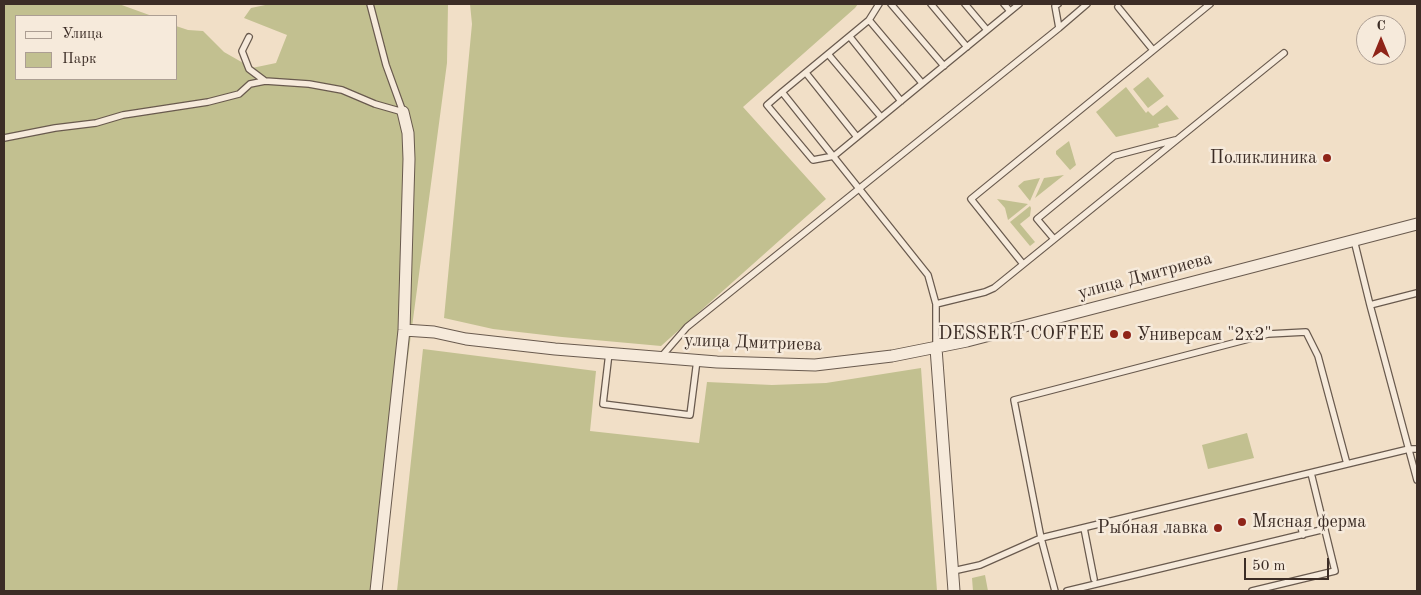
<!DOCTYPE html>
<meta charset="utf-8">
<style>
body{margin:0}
#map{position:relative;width:1421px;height:595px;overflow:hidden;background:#f1dfc7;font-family:"Old Standard TT",serif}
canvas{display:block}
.frame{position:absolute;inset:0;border:5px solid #3c2d26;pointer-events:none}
.legend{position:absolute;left:15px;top:15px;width:162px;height:65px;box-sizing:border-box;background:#f6eadb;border:1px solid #ac9e93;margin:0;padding:6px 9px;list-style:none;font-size:15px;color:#3c2d26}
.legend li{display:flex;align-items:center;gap:10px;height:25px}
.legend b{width:25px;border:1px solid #ac9e93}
.north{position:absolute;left:1356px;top:15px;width:50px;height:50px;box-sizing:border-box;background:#f6eadb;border:1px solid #ac9e93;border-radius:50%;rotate:0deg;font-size:14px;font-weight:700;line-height:20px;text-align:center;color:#3c2d26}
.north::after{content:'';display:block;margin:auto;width:18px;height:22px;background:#8f2418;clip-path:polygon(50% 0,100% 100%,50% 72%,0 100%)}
.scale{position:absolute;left:1244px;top:558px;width:85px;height:22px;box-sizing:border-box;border:2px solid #3c2d26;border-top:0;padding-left:6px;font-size:15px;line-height:18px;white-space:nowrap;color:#3c2d26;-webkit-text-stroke:4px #f6eadb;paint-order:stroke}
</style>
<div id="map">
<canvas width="1421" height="595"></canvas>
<div class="frame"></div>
<ul class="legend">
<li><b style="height:6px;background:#f6eadb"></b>Улица</li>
<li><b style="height:14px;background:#c2c090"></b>Парк</li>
</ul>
<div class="north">С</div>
<div class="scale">50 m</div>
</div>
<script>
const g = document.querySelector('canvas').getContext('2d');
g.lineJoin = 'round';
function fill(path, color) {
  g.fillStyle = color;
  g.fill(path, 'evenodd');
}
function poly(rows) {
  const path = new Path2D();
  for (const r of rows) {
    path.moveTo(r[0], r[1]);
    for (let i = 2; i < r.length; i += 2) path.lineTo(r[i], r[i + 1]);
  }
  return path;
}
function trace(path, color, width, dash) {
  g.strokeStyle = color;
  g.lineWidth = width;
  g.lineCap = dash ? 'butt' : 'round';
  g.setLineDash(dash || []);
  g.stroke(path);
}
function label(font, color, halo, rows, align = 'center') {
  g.font = font + ' "Old Standard TT",serif';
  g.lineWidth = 5;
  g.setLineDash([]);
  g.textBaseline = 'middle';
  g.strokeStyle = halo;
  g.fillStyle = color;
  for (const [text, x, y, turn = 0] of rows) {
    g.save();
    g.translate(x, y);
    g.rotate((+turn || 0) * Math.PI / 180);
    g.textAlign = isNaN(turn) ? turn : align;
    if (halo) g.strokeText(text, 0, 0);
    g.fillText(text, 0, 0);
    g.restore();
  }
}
fill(poly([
 [4,4,119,4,152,16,16,16,16,79,176,79,176,26,188,30,203,31,224,52,252,68,276,63,287,35,244,18,251,8,270,4,448,4,447,63,377,591,4,591],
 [470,4,858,4,855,8,743,107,826,199,661,346,562,337,493,329,444,318,472,24],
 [1148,77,1164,96,1148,108,1133,89],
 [1126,87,1146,113,1148,111,1153,116,1167,105,1179,119,1158,124,1159,127,1116,137,1096,112],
 [1069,141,1076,165,1070,170,1056,154,1056,151],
 [1064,175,1035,198,1044,178],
 [1040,178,1030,201,1018,186,1024,181],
 [997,199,1028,204,1008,220,1005,208],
 [1030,206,1031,208,1030,216,1020,224,1035,242,1030,246,1010,222],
 [423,349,596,371,590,431,699,443,707,382,772,385,826,383,921,368,937,591,397,591],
 [1247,433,1254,458,1208,469,1202,445],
 [985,575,988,591,973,591,972,578]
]), '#c2c090');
const lane = poly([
 [370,4,386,65,403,112],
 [879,4,869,20,782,92,928,275,936,304,936,348],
 [891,4,944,66],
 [931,4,967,47],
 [965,4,987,30],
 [1004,4,1010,11],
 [1118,7,1153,50],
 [869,20,922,83],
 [1059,28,1087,4],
 [249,37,242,51,249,69,265,81],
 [850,37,901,101],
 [828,54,881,117],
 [806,73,857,137],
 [782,92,767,105,813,160,834,156,1019,4],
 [4,138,55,128,96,123,123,115,208,102,239,94,250,84,265,81,309,84,342,90,375,104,403,112],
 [1054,239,1037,219,1114,156,1175,140],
 [1354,240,1370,305,1417,480],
 [1023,264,971,199,1210,4],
 [936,304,985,292,994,288,1284,53],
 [1370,305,1417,293],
 [609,353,603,404,690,415,697,360],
 [661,357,687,327,1059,28,1055,6,1058,4],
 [1300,523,1303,535],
 [1084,528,1094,579],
 [953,571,980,565,1041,538,1409,449,1417,449],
 [1055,591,1041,538,1014,400,1268,334,1306,332,1318,356,1347,464],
 [1067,591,1325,529],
 [1252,591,1335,571,1311,473]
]);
const street = poly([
 [404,330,434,332,466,339,555,349,717,362,815,365,892,356,967,341,1417,224],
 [936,348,954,591],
 [376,591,404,330,409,159,408,133,403,112]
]);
trace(lane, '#695a4e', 8);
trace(street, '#695a4e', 13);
trace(lane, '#f6eadb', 5.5);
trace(street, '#f6eadb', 11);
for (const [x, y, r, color] of [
 [1327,158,5,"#8f2418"],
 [1114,334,5,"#8f2418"],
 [1127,335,5,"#8f2418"],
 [1242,522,5,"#8f2418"],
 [1218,528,5,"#8f2418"]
]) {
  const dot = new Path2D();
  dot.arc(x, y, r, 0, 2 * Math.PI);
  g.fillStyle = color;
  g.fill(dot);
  trace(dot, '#f6eadb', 2);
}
label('18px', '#3c2d26', '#f6eadb', [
 ["Поликлиника",1317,158],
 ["DESSERT COFFEE",1104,334],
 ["Универсам \"2x2\"",1137,335,"left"],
 ["Мясная ферма",1252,522,"left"],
 ["Рыбная лавка",1208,528]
], 'right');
label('18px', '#3c2d26', '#f6eadb', [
 ["улица Дмитриева",1145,276,-15],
 ["улица Дмитриева",753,343,2]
]);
</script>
